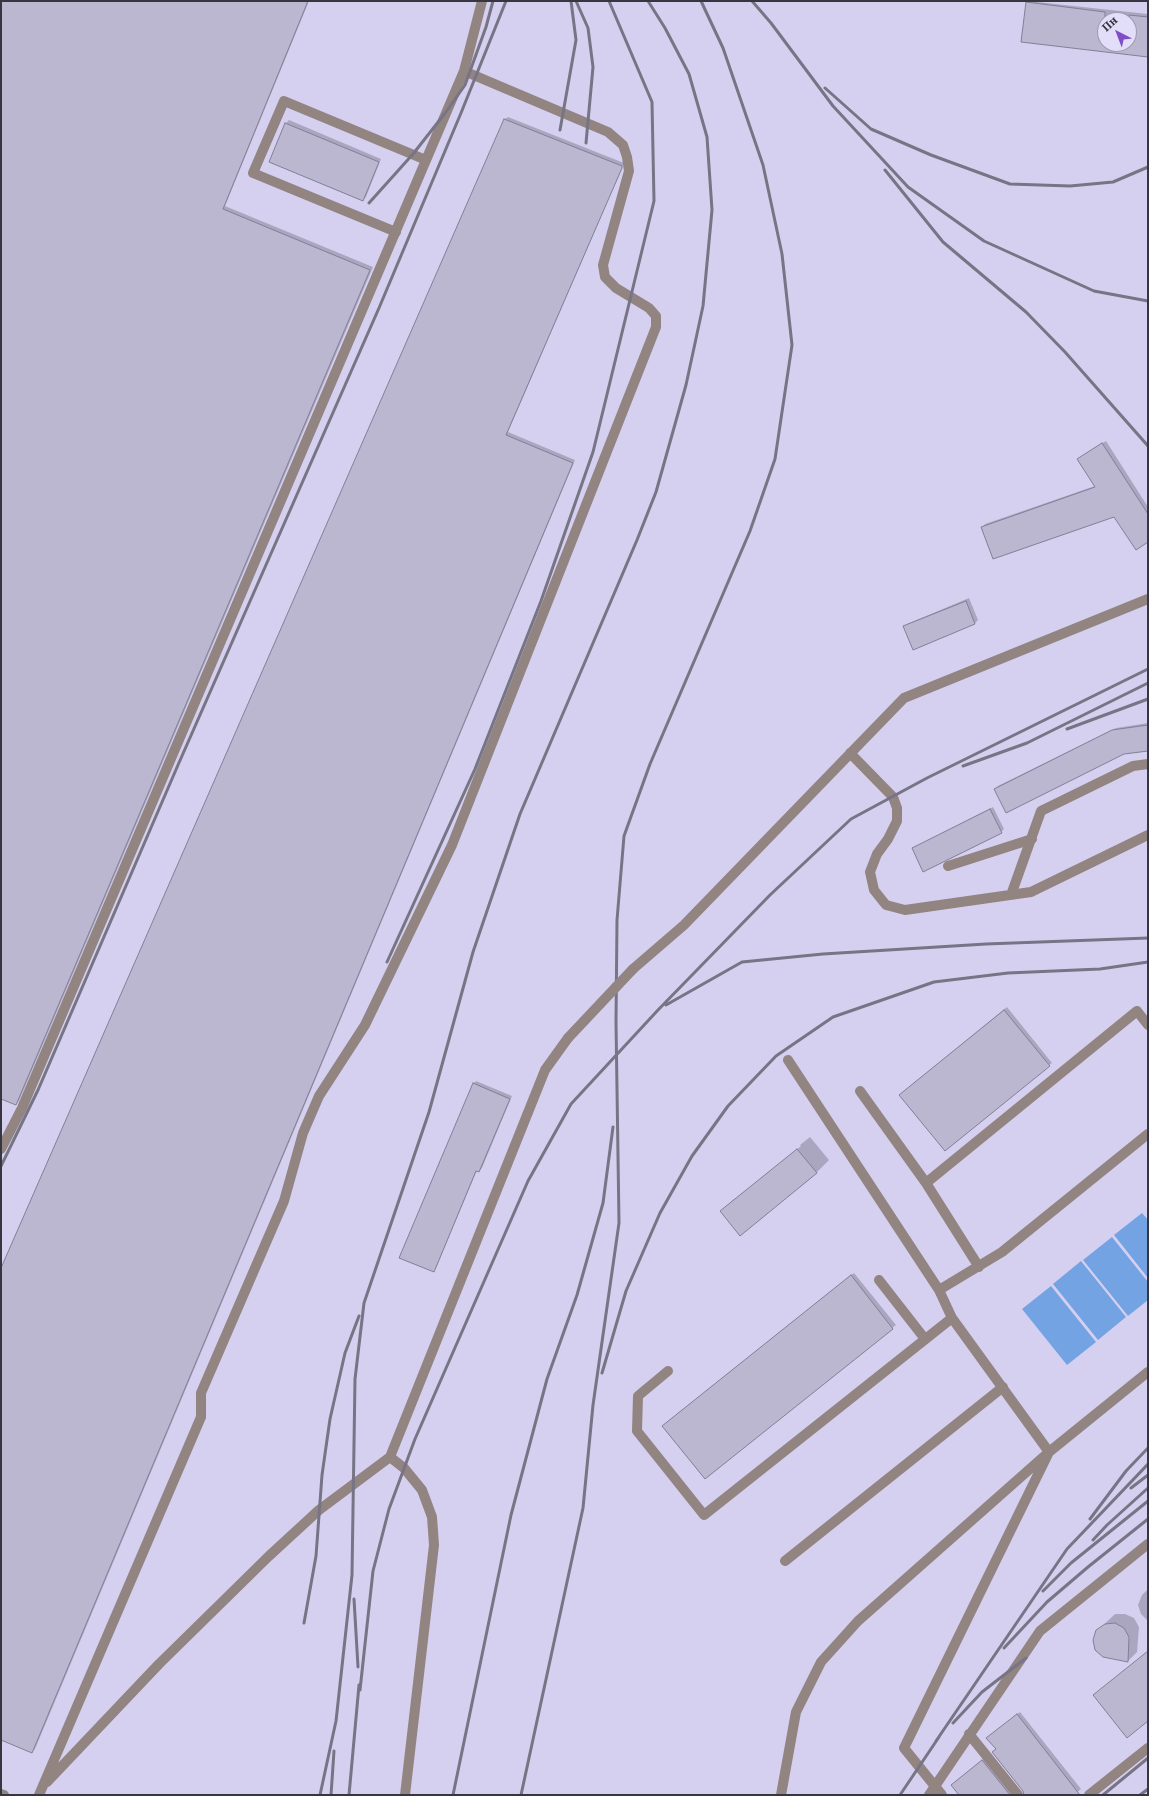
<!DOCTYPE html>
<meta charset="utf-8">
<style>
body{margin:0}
#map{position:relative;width:1149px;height:1796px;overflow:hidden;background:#e2ddf8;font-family:"Noto Serif",serif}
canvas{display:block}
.frame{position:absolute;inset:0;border:2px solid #373540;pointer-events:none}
.north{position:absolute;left:1097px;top:12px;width:40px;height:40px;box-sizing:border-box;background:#e2ddf8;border:1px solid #9e9aae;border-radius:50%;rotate:318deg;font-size:11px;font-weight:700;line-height:16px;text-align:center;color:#373540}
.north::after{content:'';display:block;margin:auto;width:14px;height:18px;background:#7f4dc5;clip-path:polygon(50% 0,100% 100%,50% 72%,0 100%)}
</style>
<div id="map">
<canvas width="1149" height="1796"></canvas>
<div class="frame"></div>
<div class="north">Пн</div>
</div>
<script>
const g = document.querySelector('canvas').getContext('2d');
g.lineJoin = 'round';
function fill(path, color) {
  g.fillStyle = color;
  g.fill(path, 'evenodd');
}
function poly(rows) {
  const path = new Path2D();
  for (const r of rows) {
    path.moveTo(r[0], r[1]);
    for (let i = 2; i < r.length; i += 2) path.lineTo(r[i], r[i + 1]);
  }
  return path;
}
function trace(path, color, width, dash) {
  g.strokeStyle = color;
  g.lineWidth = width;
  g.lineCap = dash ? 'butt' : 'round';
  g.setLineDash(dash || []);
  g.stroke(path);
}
fill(poly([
 [1,1,1148,1,1148,1795,1,1795],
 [1105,20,1129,20,1129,44,1105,44]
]), '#d6d0f0');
fill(poly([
 [1142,1213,1148,1220,1148,1278,1114,1235],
 [1112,1237,1148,1282,1148,1300,1128,1316,1083,1260],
 [1081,1261,1126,1317,1098,1340,1053,1284],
 [1051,1286,1096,1342,1067,1365,1022,1309]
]), '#74a3e4');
fill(poly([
 [1,1,309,1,225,206,373,267,19,1101,16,1104,1,1098],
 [1028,1,1148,14,1148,56,1022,41,1027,3],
 [1105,20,1129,20,1129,44,1105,44],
 [508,117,624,163,508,432,575,460,35,1749,32,1752,1,1739,1,1270,505,119],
 [289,120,381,159,366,197,363,200,270,161,286,123],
 [1106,441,1148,507,1148,541,1115,516,983,527,985,524,1095,486,1078,459],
 [969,598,978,620,975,623,913,648,904,627,907,624],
 [1148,723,1148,750,1124,753,995,789,998,786,1116,728],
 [993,807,1004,829,1001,832,913,848],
 [1007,1007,1052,1063,1049,1065,903,1092],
 [476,1081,512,1096,482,1168,479,1171,477,1170,436,1268,433,1270,473,1084],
 [810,1137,829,1160,816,1173,722,1211,734,1199,734,1201,801,1146,800,1145],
 [854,1273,896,1325,705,1478,666,1423],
 [1148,1589,1148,1621,1141,1614,1138,1605,1142,1595],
 [1115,1614,1125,1614,1134,1618,1139,1627,1137,1652,1128,1661,1097,1631],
 [1020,1712,1081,1789,1074,1795,1025,1795,1024,1791,991,1735],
 [985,1758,1015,1795,961,1795,955,1782]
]), '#0003');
const building = poly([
 [1,1,308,1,223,209,370,270,16,1105,1,1099,1,1],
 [1026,2,1105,12,1105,44,1129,44,1129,15,1148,17,1148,57,1021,42,1026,2],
 [504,119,622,166,622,168,506,435,573,463,32,1753,1,1740,1,1268,504,119],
 [285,123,379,162,363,201,269,162,285,123],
 [1102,443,1148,514,1148,542,1136,550,1114,517,993,559,981,527,1095,487,1077,459,1102,443],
 [966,601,975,624,913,650,903,626,966,601],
 [1148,725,1148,751,1124,754,1006,813,994,789,1112,730,1148,725],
 [990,809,1002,833,923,872,912,848,990,809],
 [1004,1010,1050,1066,945,1151,899,1095,1004,1010],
 [473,1083,510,1099,479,1172,476,1171,434,1272,399,1258,473,1083],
 [797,1149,817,1173,740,1236,720,1211,797,1149],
 [851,1275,893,1329,705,1479,662,1426,851,1275],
 [1115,1623,1124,1628,1129,1637,1128,1662,1103,1657,1095,1650,1093,1640,1096,1630,1105,1624,1115,1623],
 [1148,1651,1148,1721,1127,1738,1093,1695,1148,1651],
 [1017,1714,1080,1795,1024,1795,1023,1791,992,1752,996,1749,986,1738,1017,1714],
 [982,1760,1010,1795,959,1795,951,1785,982,1760]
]);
fill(building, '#bcb7d1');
trace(building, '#837f97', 1);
trace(poly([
 [396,232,253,173,284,101,426,160],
 [850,753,893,797,897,808,897,821,888,839,877,854,870,872,874,890,886,905,905,910,1031,892,1148,835],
 [948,866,1032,839],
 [1011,895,1041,811,1133,766,1148,764],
 [633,969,684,925,904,698,1148,599],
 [788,1060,939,1290,952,1318,1049,1452,904,1748,942,1795],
 [860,1091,926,1183,979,1267],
 [1,1149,22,1108,464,71,482,1],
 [926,1183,1137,1011,1148,1025],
 [879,1280,925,1339],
 [939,1290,1002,1252,1148,1134],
 [668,1371,638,1396,637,1431,704,1515,952,1318],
 [390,1457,404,1468,422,1490,432,1517,434,1545,405,1795],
 [785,1561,1003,1387],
 [969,1734,1018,1795],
 [47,1782,159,1664,269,1556,319,1510,390,1457,545,1070,568,1038],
 [1,1794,4,1795],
 [39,1795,201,1417,201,1393,284,1201,303,1133,319,1096,365,1025,452,845,656,327,656,316,649,308,616,288,605,277,603,265,629,171,627,157,623,145,608,132,464,71],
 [781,1795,796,1712,821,1662,858,1621,1049,1452,1148,1372],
 [929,1795,1040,1631,1148,1544],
 [1089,1795,1148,1748]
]), '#918481', 10);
trace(poly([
 [576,1,588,28,593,67,586,143],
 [752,1,771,23,833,106,908,187,984,241,1094,291,1148,301],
 [825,88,871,129,931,155,1010,184,1070,186,1113,182,1148,167],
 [560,130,576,40,571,1],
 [885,170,943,242,1026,312,1065,352,1148,446],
 [369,203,413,154,446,112,465,85,486,27,493,1],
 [1067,729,1148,699],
 [963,766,1027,743,1148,683],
 [387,962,475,769,541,601,593,452,654,201,652,102,609,1],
 [666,1005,742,962,823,954,986,944,1148,938],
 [1,1166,38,1090,178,765,379,308,461,113,506,1],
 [602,1373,626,1291,660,1213,692,1156,728,1106,776,1056,833,1017,934,982,1008,973,1100,969,1148,962],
 [1131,1488,1148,1475],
 [1090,1519,1126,1471,1148,1448],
 [1093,1540,1107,1525,1148,1488],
 [1043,1591,1071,1563,1148,1501],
 [354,1599,358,1667],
 [304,1623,316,1556,322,1475,330,1419,345,1353,359,1316],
 [1004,1648,1047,1602,1088,1567,1148,1519],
 [360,1690,373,1571,389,1509,415,1439,528,1181,571,1104,658,1010,770,895,851,819,927,778,1148,669],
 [953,1723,982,1692,1026,1658],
 [936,1741,1067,1549,1148,1464],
 [320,1795,336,1721,352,1575,355,1379,364,1303,429,1112,473,952,520,814,637,540,656,492,686,385,703,306,712,210,707,137,689,74,665,28,648,1],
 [331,1795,334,1751],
 [349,1795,359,1685],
 [453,1795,511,1515,547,1379,577,1295,603,1203,613,1127],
 [521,1795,583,1508,593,1405,619,1223,616,1022,617,920,624,836,650,764,750,531,775,459,792,345,782,254,763,165,723,48,701,1],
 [900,1795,939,1737],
 [1103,1795,1148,1758],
 [1140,1795,1148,1789]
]), '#777485', 3);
trace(poly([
 [568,1038,633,969]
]), '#918481', 10);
</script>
